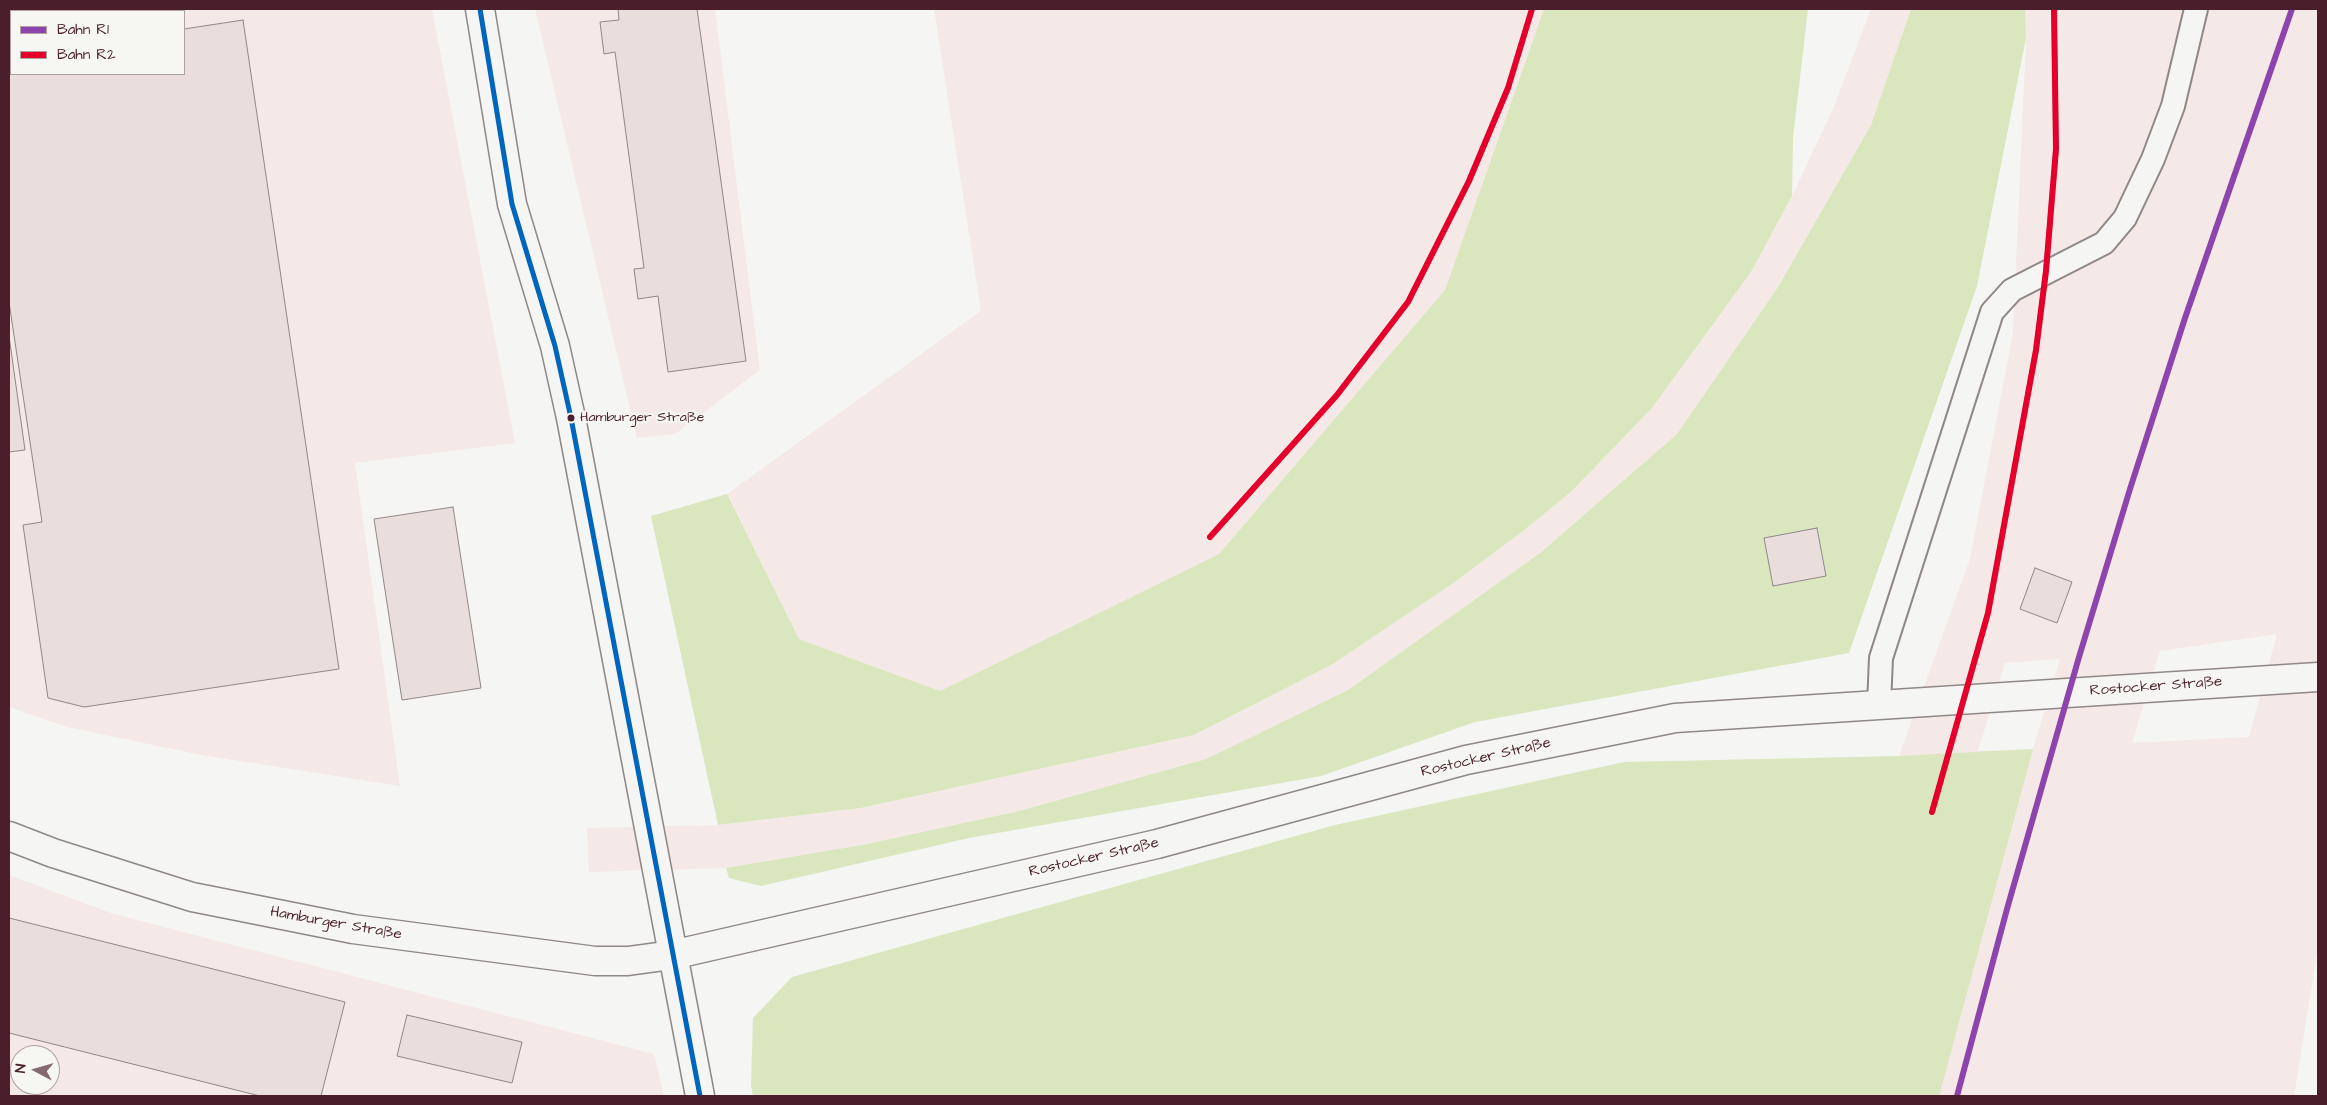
<!DOCTYPE html>
<meta charset="utf-8">
<style>
body{margin:0}
#map{position:relative;width:2327px;height:1105px;overflow:hidden;background:#f5f5f3;font-family:"Architects Daughter",sans-serif}
canvas{display:block}
.frame{position:absolute;inset:0;border:10px solid #4a1f2b;pointer-events:none}
.legend{position:absolute;left:10px;top:10px;width:175px;height:65px;box-sizing:border-box;background:#f6f6f2;border:1px solid #b1a0a2;margin:0;padding:6px 9px;list-style:none;font-size:15px;color:#4a1f2b}
.legend li{display:flex;align-items:center;gap:10px;height:25px}
.legend b{width:25px;border:1px solid #b1a0a2}
.north{position:absolute;left:10px;top:1045px;width:50px;height:50px;box-sizing:border-box;background:#f6f6f2;border:1px solid #b1a0a2;border-radius:50%;rotate:276deg;font-size:14px;font-weight:700;line-height:20px;text-align:center;color:#4a1f2b}
.north::after{content:'';display:block;margin:auto;width:18px;height:22px;background:#866a71;clip-path:polygon(50% 0,100% 100%,50% 72%,0 100%)}
</style>
<div id="map">
<canvas width="2327" height="1105"></canvas>
<div class="frame"></div>
<ul class="legend">
<li><b style="height:6px;background:#8e44ad"></b>Bahn R1</li>
<li><b style="height:6px;background:#e4002b"></b>Bahn R2</li>
</ul>
<div class="north">N</div>
</div>
<script>
const g = document.querySelector('canvas').getContext('2d');
g.lineJoin = 'round';
function fill(path, color) {
  g.fillStyle = color;
  g.fill(path, 'evenodd');
}
function poly(rows) {
  const path = new Path2D();
  for (const r of rows) {
    path.moveTo(r[0], r[1]);
    for (let i = 2; i < r.length; i += 2) path.lineTo(r[i], r[i + 1]);
  }
  return path;
}
function trace(path, color, width, dash) {
  g.strokeStyle = color;
  g.lineWidth = width;
  g.lineCap = dash ? 'butt' : 'round';
  g.setLineDash(dash || []);
  g.stroke(path);
}
function label(font, color, halo, rows, align = 'center') {
  g.font = font + ' "Architects Daughter",sans-serif';
  g.lineWidth = 4.5;
  g.setLineDash([]);
  g.textBaseline = 'middle';
  g.strokeStyle = halo;
  g.fillStyle = color;
  for (const [text, x, y, turn = 0] of rows) {
    g.save();
    g.translate(x, y);
    g.rotate((+turn || 0) * Math.PI / 180);
    g.textAlign = isNaN(turn) ? turn : align;
    if (halo) g.strokeText(text, 0, 0);
    g.fillText(text, 0, 0);
    g.restore();
  }
}
fill(poly([
 [9,9,432,9,515,443,355,463,400,786,201,755,67,727,9,707],
 [11,11,184,11,184,74,11,74],
 [535,9,715,9,760,370,675,434,637,438],
 [934,9,1544,9,1445,290,1219,554,940,691,799,639,727,494,981,311],
 [1871,9,1911,9,1871,125,1778,287,1677,434,1540,553,1348,690,1206,759,1019,811,867,844,726,868,589,872,587,828,718,825,861,808,1194,735,1333,664,1452,584,1523,531,1572,491,1652,408,1751,272,1792,196,1833,109],
 [2025,9,2318,9,2318,947,2294,1096,1793,1096,1899,756,1970,559,2013,333,2026,38],
 [2277,634,2249,737,2132,743,2160,651],
 [2060,659,2033,749,1978,751,2005,663],
 [9,875,114,914,654,1054,664,1096,9,1096],
 [20,1055,50,1055,50,1085,20,1085]
]), '#f4e9e6');
fill(poly([
 [1544,9,1808,9,1793,138,1792,196,1751,272,1652,408,1572,491,1523,531,1452,584,1333,664,1194,735,861,808,718,825,651,516,727,494,799,639,940,691,1219,554,1445,290],
 [1911,9,2025,9,2026,38,1977,286,1849,653,1475,722,1321,776,969,838,761,886,729,878,726,868,867,844,1019,811,1206,759,1348,690,1540,553,1677,434,1778,287,1871,125],
 [2033,749,1939,1096,753,1096,751,1085,753,1018,792,977,1335,825,1624,762,1899,756]
]), '#dae7be');
const building = poly([
 [618,9,697,9,746,361,668,372,658,296,638,299,634,269,644,268,615,52,604,54,600,22,619,20,618,9],
 [243,20,339,669,84,707,48,698,23,525,42,522,9,302,9,55,11,54,11,74,184,74,184,29,243,20],
 [9,336,25,450,9,452,9,336],
 [453,507,481,688,402,700,374,519,453,507],
 [1817,528,1826,576,1773,586,1764,538,1817,528],
 [2035,568,2072,582,2057,623,2020,609,2035,568],
 [9,918,345,1002,321,1096,260,1096,9,1033,9,918],
 [407,1015,522,1042,512,1083,397,1056,407,1015]
]);
fill(building, '#eadedc');
trace(building, '#8f8788', 1);
const lane = poly([
 [1879,705,1881,658,1992,312,2012,290,2104,243,2125,218,2153,159,2173,106,2196,9]
]);
const street = poly([
 [9,836,53,853,192,897,353,929,595,961,628,961,672,955]
]);
const secondary = poly([
 [480,9,512,204,555,346,571,418,700,1096],
 [672,955,1157,844,1466,760,1675,718,2318,677]
]);
trace(lane, '#8f8788', 26);
trace(street, '#8f8788', 31);
trace(secondary, '#8f8788', 31);
trace(lane, '#f5f5f3', 22);
trace(street, '#f5f5f3', 28);
trace(secondary, '#f5f5f3', 28);
const rail = poly([
 [1210,537,1337,395,1408,302,1469,181,1508,88,1532,9],
 [1932,812,1988,613,2036,350,2046,271,2056,149,2054,9]
]);
trace(rail, '#b6b2b2', 5.5);
trace(rail, '#f6f6f2', 4, [11]);
trace(poly([
 [480,9,512,204,555,346,571,418,700,1096]
]), '#0065bd', 5);
trace(poly([
 [1957,1096,2007,909,2079,657,2130,489,2185,318,2292,9]
]), '#8e44ad', 6);
trace(poly([
 [1210,537,1337,395,1408,302,1469,181,1508,88,1532,9],
 [1932,812,1988,613,2036,350,2046,271,2056,149,2054,9]
]), '#e4002b', 6);
for (const [x, y, r, color] of [
 [571,418,4.5,"#4a1f2b"]
]) {
  const dot = new Path2D();
  dot.arc(x, y, r, 0, 2 * Math.PI);
  g.fillStyle = color;
  g.fill(dot);
  trace(dot, '#f6f6f2', 2);
}
label('14px', '#4a1f2b', '#f6f6f2', [
 ["Hamburger Straße",580,418]
], 'left');
label('15px', '#4a1f2b', '#f6f6f2', [
 ["Rostocker Straße",2156,687,-4],
 ["Rostocker Straße",1486,758,-13],
 ["Rostocker Straße",1094,858,-13],
 ["Hamburger Straße",336,924,10]
]);
</script>
